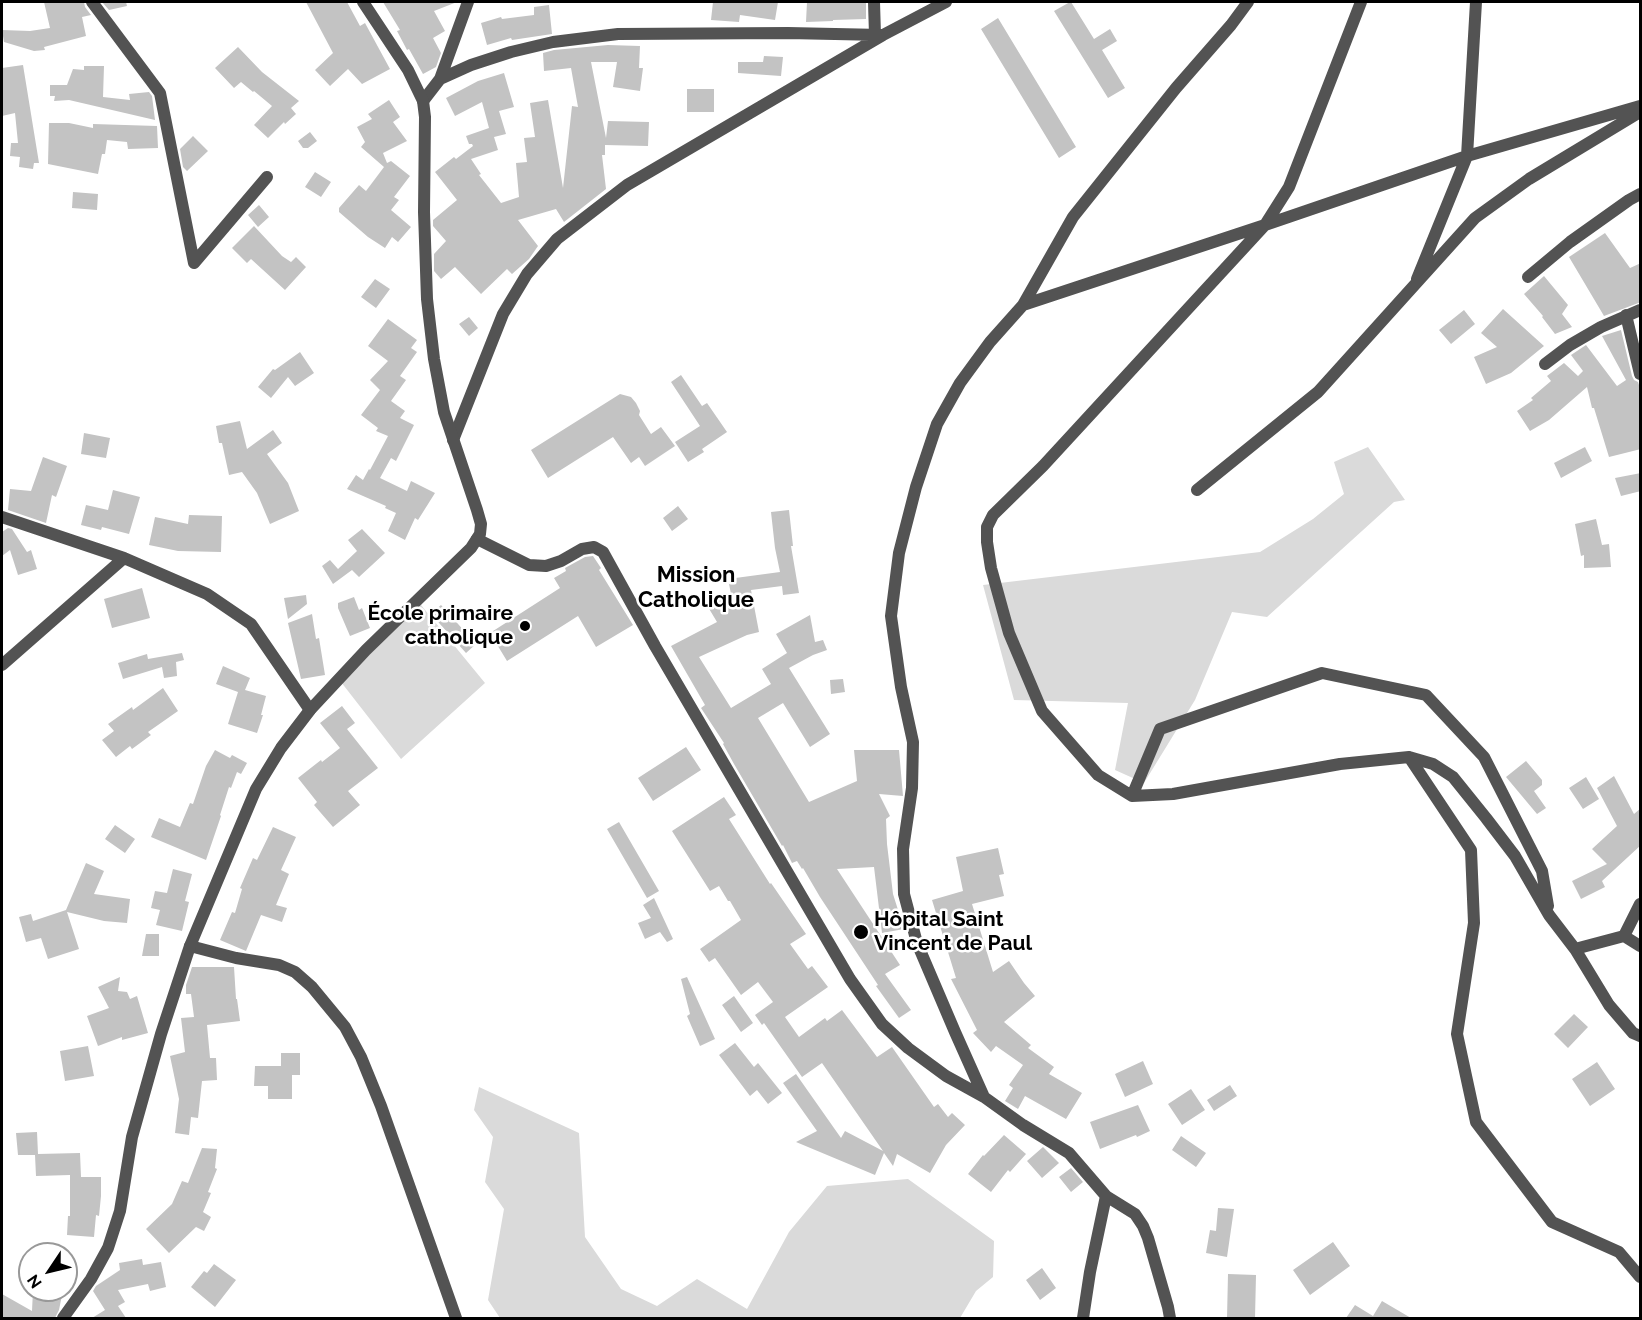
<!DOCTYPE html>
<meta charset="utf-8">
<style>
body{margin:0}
#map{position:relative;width:1642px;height:1320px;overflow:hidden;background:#fff;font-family:Raleway,sans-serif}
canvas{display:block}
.frame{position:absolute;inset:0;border:3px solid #000;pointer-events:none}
.north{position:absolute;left:18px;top:1242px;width:60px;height:60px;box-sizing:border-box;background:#fff;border:2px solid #999;border-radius:50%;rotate:235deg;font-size:16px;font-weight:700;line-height:24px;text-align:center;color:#000}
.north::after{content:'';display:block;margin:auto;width:21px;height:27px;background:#000;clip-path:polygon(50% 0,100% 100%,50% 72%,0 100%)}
</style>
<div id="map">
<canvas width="1642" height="1320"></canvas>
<div class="frame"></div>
<div class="north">N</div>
</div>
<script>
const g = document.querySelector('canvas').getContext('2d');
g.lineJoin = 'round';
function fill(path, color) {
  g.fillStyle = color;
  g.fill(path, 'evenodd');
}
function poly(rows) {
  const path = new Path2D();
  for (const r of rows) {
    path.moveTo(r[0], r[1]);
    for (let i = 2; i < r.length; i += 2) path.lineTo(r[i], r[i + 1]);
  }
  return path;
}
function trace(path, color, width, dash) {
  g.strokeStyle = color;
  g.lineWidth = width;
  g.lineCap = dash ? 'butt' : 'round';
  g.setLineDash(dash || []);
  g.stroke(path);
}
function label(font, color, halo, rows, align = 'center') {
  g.font = font + ' Raleway,sans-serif';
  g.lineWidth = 5;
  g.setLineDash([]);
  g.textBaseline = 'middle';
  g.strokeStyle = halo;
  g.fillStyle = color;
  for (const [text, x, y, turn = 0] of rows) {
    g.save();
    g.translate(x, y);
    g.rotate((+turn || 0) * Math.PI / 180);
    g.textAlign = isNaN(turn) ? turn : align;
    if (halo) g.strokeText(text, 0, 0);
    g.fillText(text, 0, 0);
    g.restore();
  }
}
fill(poly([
 [1368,447,1405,500,1394,502,1267,617,1232,612,1195,700,1144,783,1115,770,1128,703,1014,700,983,585,1260,552,1313,519,1344,494,1334,462],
 [421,605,485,683,401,759,341,682],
 [479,1087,579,1133,585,1237,621,1289,657,1306,697,1279,747,1309,789,1232,827,1186,908,1179,994,1241,993,1277,976,1291,960,1318,500,1318,488,1300,504,1209,485,1182,493,1137,474,1110]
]), '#dadada');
fill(poly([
 [44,2,84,2,85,7,91,15,82,17,86,36,44,47,45,50,34,51,4,42,2,30,30,31,50,28],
 [102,2,126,2,127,6,109,10],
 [306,2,347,2,360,26,365,23,390,69,362,84,348,69,330,86,315,70,333,53],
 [383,2,457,2,434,11,445,31,433,38,441,53,436,67,423,74,409,49,407,50,397,31,400,30],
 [713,2,778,2,775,20,740,15,739,22,711,20],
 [807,2,866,2,866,19,833,20,833,21,806,22],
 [1070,2,1071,2,1094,39,1110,29,1117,41,1102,50,1125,88,1108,98,1054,11],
 [549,5,552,34,512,40,511,38,487,45,481,23,501,17,502,19,534,15,534,7],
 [998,18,1076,147,1059,158,981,29],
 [608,45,640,46,639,68,643,68,640,91,613,87,617,62,591,62,606,138,608,121,649,122,648,146,605,145,605,155,602,155,606,189,564,222,556,209,518,220,538,246,529,259,512,274,507,269,481,294,455,267,441,279,434,271,434,254,446,241,433,226,433,220,457,200,435,172,454,157,456,159,473,146,472,144,469,144,466,136,489,128,482,102,455,116,446,98,478,81,504,73,514,107,499,111,506,134,494,137,498,150,471,159,481,174,479,175,501,203,519,197,516,163,527,162,524,138,535,137,530,103,548,100,563,188,572,106,578,107,571,68,544,71,543,53,554,50],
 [238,47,262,72,299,101,291,108,296,114,285,124,284,122,268,138,254,125,272,106,254,91,253,92,241,82,234,88,215,68],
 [764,56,783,57,781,76,738,73,738,62,763,62],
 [23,65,39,163,34,163,33,169,19,167,20,157,10,156,11,143,18,143,15,113,2,116,2,68],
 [84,66,104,66,103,97,130,100,129,94,149,92,152,96,155,120,69,100,54,101,55,96,50,96,50,85,67,85,73,69,84,70],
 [687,89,714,89,714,112,687,112],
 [389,100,400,117,393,122,407,141,383,153,387,163,391,161,410,176,394,197,399,200,391,210,411,227,398,242,392,237,385,248,368,237,339,212,339,208,359,185,366,191,384,167,361,147,365,142,357,127,372,119,368,114],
 [49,123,69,123,93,128,93,124,157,126,158,148,128,149,127,142,107,140,105,154,102,154,98,174,48,164],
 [310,132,317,141,308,148,303,148,298,141],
 [193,136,208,151,187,171,183,167,180,149],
 [315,172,331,182,321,197,305,187],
 [73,192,98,194,97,210,72,208],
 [259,205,269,217,258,227,248,215],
 [254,226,282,256,291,262,296,257,306,267,285,290,251,259,247,263,232,248],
 [1605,233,1630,268,1641,263,1641,302,1604,316,1569,257],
 [1544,276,1568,305,1562,314,1572,327,1555,334,1542,317,1543,316,1524,294],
 [375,279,390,289,376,308,361,297],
 [1503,309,1544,346,1511,373,1486,384,1474,357,1497,347,1481,333],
 [1464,310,1475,324,1451,344,1439,330],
 [469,317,478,328,469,336,459,324],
 [388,319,417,340,411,348,417,352,400,376,406,380,391,401,405,411,400,418,414,425,396,461,391,458,380,478,407,491,411,481,435,493,418,520,415,518,405,540,388,531,396,513,385,508,386,506,347,489,356,475,363,480,369,469,370,470,388,436,376,431,378,428,361,415,380,390,370,380,388,361,368,346],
 [1621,330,1632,376,1634,380,1638,382,1641,391,1641,449,1609,457,1594,408,1592,408,1587,387,1549,420,1530,431,1517,411,1533,400,1531,398,1551,381,1547,376,1564,363,1578,376,1583,371,1571,355,1586,345,1617,386,1626,380,1602,336],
 [300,352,314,373,295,386,288,377,271,398,258,387,273,369,275,370],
 [681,375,702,406,707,403,727,432,702,449,704,452,688,462,675,442,700,426,671,382],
 [620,394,631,397,636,403,640,411,639,415,651,434,661,427,675,446,645,466,639,457,631,463,613,437,548,478,531,450],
 [240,421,247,449,273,430,282,443,267,454,288,483,299,511,270,524,257,493,242,472,229,475,222,443,219,443,216,426],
 [84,433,110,438,106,458,81,454],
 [1585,447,1592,461,1561,478,1554,463],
 [43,457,67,466,56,497,52,495,46,523,8,510,10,489,31,491],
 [1641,473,1641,491,1621,496,1615,478],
 [113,490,140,497,129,534,102,527,101,530,81,525,86,505,108,510],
 [678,506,688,519,672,531,663,518],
 [789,510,793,546,791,546,799,593,783,595,782,586,751,590,759,632,747,635,699,657,731,708,771,684,762,669,787,653,776,634,810,615,815,642,823,640,827,650,813,655,789,668,830,734,810,747,783,703,758,718,809,802,857,781,854,750,899,750,903,796,879,794,890,816,886,819,887,844,893,894,904,929,882,933,874,867,837,869,900,965,885,974,911,1010,899,1018,876,986,878,985,820,897,803,868,802,869,797,861,792,863,783,845,782,846,734,764,723,744,724,743,701,708,705,705,671,646,717,622,708,607,731,594,728,579,780,572,775,548,771,512],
 [189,515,222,516,221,552,178,551,149,545,155,517,188,524],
 [1596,519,1602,545,1609,544,1611,567,1584,568,1584,555,1581,556,1575,524],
 [8,528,12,529,27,552,31,550,37,569,18,575,10,550,2,556,2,532],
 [362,529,385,553,359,577,352,570,333,584,322,566,330,560,338,569,357,551,348,540],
 [593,556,601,568,599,570,633,625,596,647,578,616,507,661,490,633,560,588,554,578,566,571,565,568,585,557],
 [142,588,150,618,112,628,104,599],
 [306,595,307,604,288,619,284,598],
 [354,597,359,610,362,608,370,628,350,636,338,608,338,603],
 [441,605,476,644,466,653,431,614],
 [312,614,316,639,319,638,325,675,301,679,288,623],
 [182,653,184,660,176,662,177,676,164,678,162,667,123,679,118,663,147,654,148,659],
 [223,666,250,678,245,690,266,696,261,715,263,715,257,733,228,724,238,692,216,684],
 [843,679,845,692,831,694,830,680],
 [163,688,178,711,148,732,151,735,132,749,130,746,116,757,102,740,114,731,108,724,132,707,133,710],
 [342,706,355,723,347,729,378,768,348,791,360,805,333,827,314,805,317,802,298,778,321,760,322,762,340,748,320,723],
 [686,747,701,770,653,801,638,778],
 [215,750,230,758,232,755,247,763,241,774,237,772,231,788,229,787,220,815,221,816,206,860,151,837,159,818,180,827,190,803,193,804,206,766],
 [1526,761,1542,780,1542,785,1534,791,1546,808,1537,814,1506,777],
 [1614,776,1634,814,1641,808,1641,845,1602,881,1605,887,1581,899,1572,881,1607,864,1592,849,1617,826,1597,788],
 [1586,777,1599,799,1583,809,1569,788],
 [724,797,736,815,729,819,770,884,771,883,806,934,790,944,808,969,812,966,828,987,785,1017,799,1037,825,1018,827,1021,842,1010,877,1057,892,1047,934,1107,938,1104,948,1117,952,1113,965,1125,946,1145,930,1173,897,1154,893,1166,884,1153,875,1175,796,1142,817,1131,783,1083,796,1074,841,1138,845,1131,883,1151,822,1063,802,1077,764,1023,762,1025,755,1015,773,1002,758,982,741,995,715,958,709,962,700,949,741,920,730,901,728,901,719,886,710,891,672,831],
 [619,822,659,891,647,898,607,829],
 [115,825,135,839,125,853,105,839],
 [273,827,296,837,281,870,289,874,276,905,287,908,282,922,261,915,246,951,220,940,232,912,235,913,242,889,240,888,253,858,257,860],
 [998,848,1004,874,999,875,1004,896,972,904,993,972,1009,961,1024,983,1035,996,1004,1022,1031,1045,1028,1048,1054,1067,1049,1074,1082,1093,1066,1119,1025,1096,1018,1109,1005,1101,1013,1088,1009,1085,1023,1065,996,1046,991,1052,973,1033,977,1030,951,979,956,978,932,900,963,891,956,857],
 [86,863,104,871,94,894,130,899,127,923,104,921,67,912,79,949,48,959,41,938,26,942,19,917,31,914,33,921,66,910],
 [173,869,192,874,185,901,189,902,182,931,156,925,160,910,151,908,155,891,167,893],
 [654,898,673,939,667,942,660,932,645,939,638,923,651,918,643,905],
 [146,934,159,934,159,956,142,956],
 [192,967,234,967,236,999,237,999,240,1021,207,1025,210,1058,216,1058,217,1080,202,1081,198,1118,191,1117,189,1135,175,1133,179,1099,170,1056,185,1052,181,1018,194,1017,191,994,186,994,186,985],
 [120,977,118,991,127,992,130,999,137,996,148,1033,122,1040,122,1037,98,1046,87,1016,109,1008,98,987],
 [687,977,715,1039,700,1046,687,1016,690,1014,681,979],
 [734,996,753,1023,741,1032,722,1005],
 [1574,1014,1588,1027,1568,1048,1554,1034],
 [735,1043,754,1067,758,1063,782,1093,768,1104,757,1090,750,1096,719,1055],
 [88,1046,94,1076,65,1081,60,1051],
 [281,1053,300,1053,300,1075,292,1075,292,1099,268,1099,268,1086,254,1086,255,1066,281,1066],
 [1143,1061,1153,1084,1125,1097,1115,1074],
 [1597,1062,1615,1089,1590,1106,1572,1079],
 [1230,1085,1237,1096,1214,1111,1207,1100],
 [1191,1089,1205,1110,1182,1125,1168,1104],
 [1138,1105,1150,1131,1137,1137,1136,1135,1100,1149,1090,1122],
 [37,1132,38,1154,80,1153,81,1177,101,1177,101,1196,99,1216,96,1215,94,1237,67,1235,68,1216,70,1216,70,1175,36,1176,35,1155,18,1155,16,1133],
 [1004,1135,1026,1154,1010,1172,1008,1170,991,1192,968,1174,983,1155,984,1156],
 [1181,1136,1206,1153,1196,1167,1172,1150],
 [1043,1147,1059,1163,1042,1178,1027,1161],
 [202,1148,217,1149,215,1168,217,1169,208,1192,211,1193,203,1212,211,1217,204,1231,196,1227,169,1253,146,1229,172,1204,182,1181,188,1183],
 [1071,1168,1083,1182,1071,1192,1059,1177],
 [1218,1208,1234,1209,1227,1257,1206,1253,1210,1230,1216,1231],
 [1333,1242,1350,1266,1310,1295,1293,1270],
 [142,1259,143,1265,161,1262,166,1287,150,1291,148,1284,118,1290,125,1302,118,1306,126,1318,92,1318,105,1310,93,1291,96,1286,120,1270,119,1263],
 [214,1264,236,1280,215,1307,191,1287,204,1271,207,1273],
 [1042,1268,1056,1288,1040,1300,1026,1280],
 [1228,1274,1256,1275,1255,1318,1227,1318],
 [33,1290,63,1290,59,1310,55,1318,2,1318,2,1294,32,1311],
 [1382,1301,1411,1318,1346,1318,1355,1305,1373,1316]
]), '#c3c3c3');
trace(poly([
 [92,2,160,93,194,263,267,177],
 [874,2,875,35],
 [1361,2,1289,187,1265,225,1043,466,993,515,987,527,987,542,991,568,1009,633,1042,711,1098,775,1132,796,1173,794,1340,764,1409,757,1433,764,1453,777,1486,818,1515,856,1549,915,1575,949,1609,1005,1633,1033,1640,1036],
 [440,79,471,65,511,52,553,42,618,34,788,33,882,35],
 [423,101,440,79,468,2],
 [1528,277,1570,242,1629,200,1640,194],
 [1417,279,1467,156,1476,2],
 [1023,305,1265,225,1467,156,1640,106],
 [1626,315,1640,374],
 [1545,364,1570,345,1601,327,1640,310],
 [453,440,503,314,527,274,557,239,627,185,883,35,946,2],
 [1197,490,1318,392,1475,218,1529,179,1640,112],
 [2,517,124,558,207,594,251,624,310,710],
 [477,539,529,565,546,566,561,561,582,549,594,547,603,552,655,646,850,979,882,1024,908,1048,946,1076,984,1097],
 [2,665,124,558],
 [1409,757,1471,850,1474,923,1457,1034,1476,1122,1552,1222,1619,1252,1640,1277],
 [1132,796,1160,729,1322,673,1426,695,1484,757,1542,871,1548,906],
 [1624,936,1640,946],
 [190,946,236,958,279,965,295,972,312,987,345,1027,361,1057,381,1106,456,1318],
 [1575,949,1624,936,1640,904],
 [1083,1318,1090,1272,1106,1196],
 [1170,1318,1168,1307,1148,1238,1143,1226,1135,1214,1106,1196,1069,1153,1023,1125,984,1097,955,1032,917,943,904,894,903,849,912,788,913,742,901,687,891,616,899,553,916,487,937,424,960,383,990,342,1023,305,1073,217,1176,88,1231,25,1248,2]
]), '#535353', 12);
trace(poly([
 [63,1318,91,1279,108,1248,120,1211,132,1137,161,1034,190,946,256,789,281,748,310,710,366,650,471,548,480,534,481,524,477,510,444,412,434,359,427,299,424,212,425,117,423,101,408,70,363,2]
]), '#535353', 12);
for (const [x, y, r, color] of [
 [525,626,6,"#000"],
 [861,932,8,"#000"]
]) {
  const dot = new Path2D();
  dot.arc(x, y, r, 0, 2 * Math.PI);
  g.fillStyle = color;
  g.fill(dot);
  trace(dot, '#fff', 2);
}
label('bold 21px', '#000', '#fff', [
 ["École primaire",513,614],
 ["catholique",513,638],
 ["Hôpital Saint",874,920,"left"],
 ["Vincent de Paul",874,944,"left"]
], 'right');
label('bold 22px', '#000', '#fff', [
 ["Mission",696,575],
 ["Catholique",696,600]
]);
</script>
